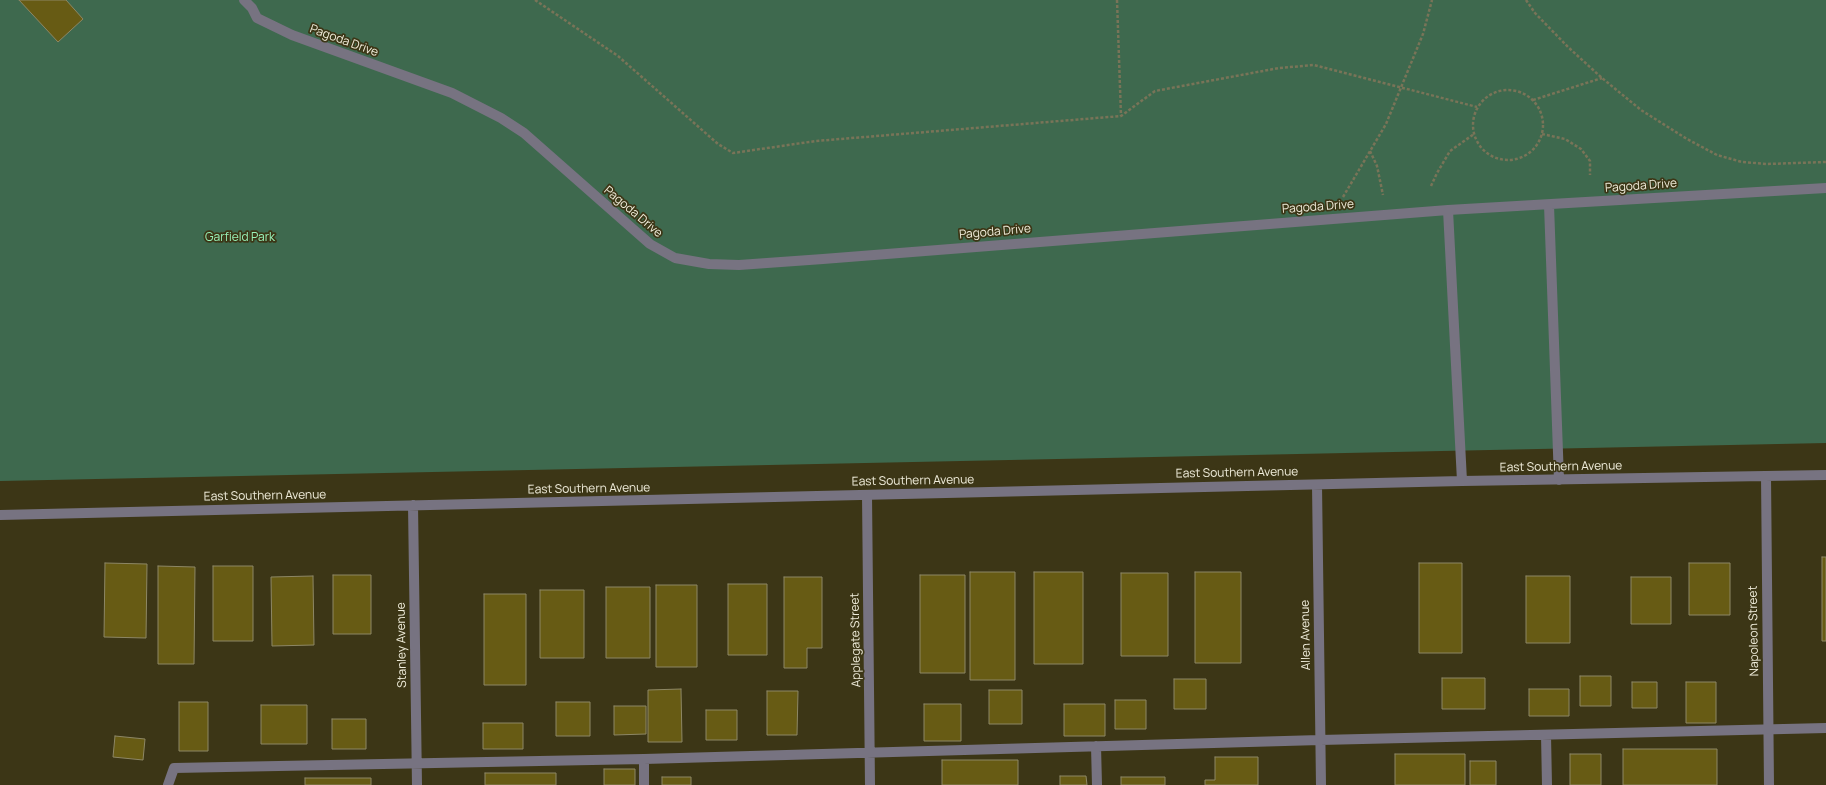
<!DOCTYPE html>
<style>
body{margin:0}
canvas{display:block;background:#3c3616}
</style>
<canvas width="1826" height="785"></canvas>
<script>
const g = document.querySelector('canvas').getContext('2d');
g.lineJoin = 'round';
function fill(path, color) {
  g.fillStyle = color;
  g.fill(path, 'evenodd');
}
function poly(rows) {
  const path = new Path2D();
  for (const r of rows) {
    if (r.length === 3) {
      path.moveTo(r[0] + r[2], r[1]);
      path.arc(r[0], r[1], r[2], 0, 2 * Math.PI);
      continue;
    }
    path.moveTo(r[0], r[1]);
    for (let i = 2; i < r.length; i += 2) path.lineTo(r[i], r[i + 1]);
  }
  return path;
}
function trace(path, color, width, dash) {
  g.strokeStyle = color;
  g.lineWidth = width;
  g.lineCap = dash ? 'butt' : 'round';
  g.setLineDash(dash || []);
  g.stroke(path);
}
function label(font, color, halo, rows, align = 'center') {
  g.font = font + ' Manrope,sans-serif';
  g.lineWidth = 3.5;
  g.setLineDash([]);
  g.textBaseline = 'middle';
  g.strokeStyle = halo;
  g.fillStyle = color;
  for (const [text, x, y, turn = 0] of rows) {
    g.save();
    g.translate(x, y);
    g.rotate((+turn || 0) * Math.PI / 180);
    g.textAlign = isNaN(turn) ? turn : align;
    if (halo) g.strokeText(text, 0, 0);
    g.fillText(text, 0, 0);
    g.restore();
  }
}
fill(poly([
 [0,0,1826,0,1826,443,0,481]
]), '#3e694e');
const building = poly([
 [19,0,66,0,83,19,58,42,19,0],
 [1822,557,1826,557,1826,641,1822,641,1822,557],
 [105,563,147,564,146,638,104,637,105,563],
 [1419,563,1462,563,1462,653,1419,653,1419,563],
 [1689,563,1730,563,1730,615,1689,615,1689,563],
 [158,566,195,567,194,664,158,664,158,566],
 [213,566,253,566,253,641,213,641,213,566],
 [970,572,1015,572,1015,680,970,680,970,572],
 [1034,572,1083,572,1083,664,1034,664,1034,572],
 [1195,572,1241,572,1241,663,1195,663,1195,572],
 [1121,573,1168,573,1168,656,1121,656,1121,573],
 [333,575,371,575,371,634,333,634,333,575],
 [920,575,965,575,965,673,920,673,920,575],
 [313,576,314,645,272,646,271,577,313,576],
 [1526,576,1570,576,1570,643,1526,643,1526,576],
 [784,577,822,577,822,648,807,648,807,668,784,668,784,577],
 [1631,577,1671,577,1671,624,1631,624,1631,577],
 [728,584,767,584,767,655,728,655,728,584],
 [656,585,697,585,697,667,656,667,656,585],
 [606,587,650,587,650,658,606,658,606,587],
 [540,590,584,590,584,658,540,658,540,590],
 [484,594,526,594,526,685,484,685,484,594],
 [1580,676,1611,676,1611,706,1580,706,1580,676],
 [1442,678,1485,678,1485,709,1442,709,1442,678],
 [1174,679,1206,679,1206,709,1174,709,1174,679],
 [1632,682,1657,682,1657,708,1632,708,1632,682],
 [1686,682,1716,682,1716,723,1686,723,1686,682],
 [681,689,682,742,648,742,648,690,681,689],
 [1529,689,1569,689,1569,716,1529,716,1529,689],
 [989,690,1022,690,1022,724,989,724,989,690],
 [767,691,798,691,797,735,767,735,767,691],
 [1115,700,1146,700,1146,729,1115,729,1115,700],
 [179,702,208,702,208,751,179,751,179,702],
 [556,702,590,702,590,736,556,736,556,702],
 [924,704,961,704,961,741,924,741,924,704],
 [1064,704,1105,704,1105,736,1064,736,1064,704],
 [261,705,307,705,307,744,261,744,261,705],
 [614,706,646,706,646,734,614,735,614,706],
 [706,710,737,710,737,740,706,740,706,710],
 [332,719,366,719,366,749,332,749,332,719],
 [483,723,523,723,523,749,483,749,483,723],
 [115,736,145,739,143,760,113,757,115,736],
 [1623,749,1717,749,1717,785,1623,785,1623,749],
 [1395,754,1465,754,1465,785,1395,785,1395,754],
 [1570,754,1601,754,1601,785,1570,785,1570,754],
 [1215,757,1258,757,1258,785,1205,785,1205,780,1215,780,1215,757],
 [942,760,1018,760,1018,785,942,785,942,760],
 [1470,761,1496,761,1496,785,1470,785,1470,761],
 [604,769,635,769,635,785,604,785,604,769],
 [485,773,556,773,556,785,485,785,485,773],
 [1060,776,1086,776,1087,785,1060,785,1060,776],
 [662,777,691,777,691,785,662,785,662,777],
 [1121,777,1165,777,1165,785,1121,785,1121,777],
 [305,778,371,778,371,785,305,785,305,778]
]);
fill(building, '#675b14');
trace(building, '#8d8765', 1);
trace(poly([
 [535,0,618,56,718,144,733,153,816,141,1121,116,1155,91,1279,68,1314,65,1477,107],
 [1117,0,1121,116],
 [1526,0,1535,13,1568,47,1602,78,1641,110,1687,139,1717,155,1742,162,1767,164,1826,162],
 [1508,125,35],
 [1533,100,1602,78],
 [1542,134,1565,139,1581,149,1590,161,1590,175],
 [1370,151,1377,166,1383,195],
 [1431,186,1437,173,1450,151,1474,134],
 [1343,197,1386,124,1423,34,1432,0]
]), '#797458', 2.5, [3, 2]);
trace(poly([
 [244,0,252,8,257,18,292,35,452,93,501,118,524,133,650,244,675,258,709,264,739,265,823,259,1448,210,1826,188],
 [1549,205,1559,480],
 [1448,210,1462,481],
 [1766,476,1769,785],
 [1317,485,1321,785],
 [867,495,870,785],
 [413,505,417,785],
 [0,515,1462,481,1826,475],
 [1546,735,1547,785],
 [1096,746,1097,785],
 [644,759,644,785],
 [168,785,174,768,644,759,1320,740,1826,728]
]), '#777381', 10);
label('12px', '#f1eedc', '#3c3616', [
 ["Pagoda Drive",344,41,20],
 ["Pagoda Drive",1641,186,-4],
 ["Pagoda Drive",1318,207,-4],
 ["Pagoda Drive",633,212,40],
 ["Pagoda Drive",995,232,-5],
 ["East Southern Avenue",1561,467,-1],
 ["East Southern Avenue",1237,473,-1],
 ["East Southern Avenue",913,481,-1],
 ["East Southern Avenue",589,489,-1],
 ["East Southern Avenue",265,496,-1],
 ["Napoleon Street",1754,631,-91],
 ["Allen Avenue",1306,635,-91],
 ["Applegate Street",856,640,-91],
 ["Stanley Avenue",402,645,-91]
]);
label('12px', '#98f2b9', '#3c3616', [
 ["Garfield Park",240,238]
]);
</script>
